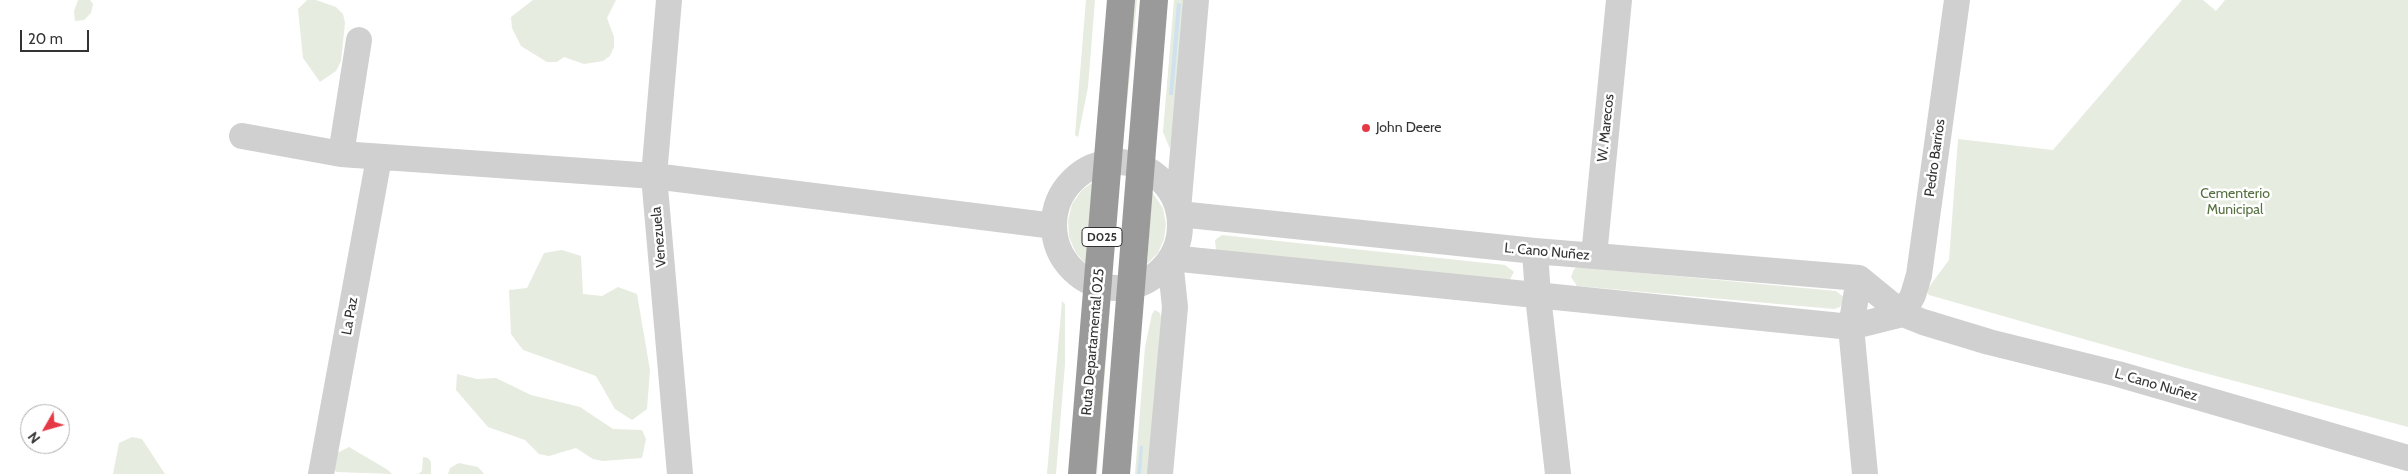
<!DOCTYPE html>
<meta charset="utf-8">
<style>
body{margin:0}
#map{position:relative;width:2408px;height:474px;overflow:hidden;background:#fff;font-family:Cabin,sans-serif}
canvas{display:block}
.north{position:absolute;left:20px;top:404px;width:50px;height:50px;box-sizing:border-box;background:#fff;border:1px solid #adadad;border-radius:50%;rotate:232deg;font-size:14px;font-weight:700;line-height:20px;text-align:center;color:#333}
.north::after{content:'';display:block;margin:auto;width:18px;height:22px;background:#e63946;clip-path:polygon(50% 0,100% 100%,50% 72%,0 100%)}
.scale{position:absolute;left:20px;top:30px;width:69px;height:22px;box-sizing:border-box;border:2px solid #333;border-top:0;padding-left:6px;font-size:15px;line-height:18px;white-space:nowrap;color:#333;-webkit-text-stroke:4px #fff;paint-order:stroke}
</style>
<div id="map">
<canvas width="2408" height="474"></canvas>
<div class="north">N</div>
<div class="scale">20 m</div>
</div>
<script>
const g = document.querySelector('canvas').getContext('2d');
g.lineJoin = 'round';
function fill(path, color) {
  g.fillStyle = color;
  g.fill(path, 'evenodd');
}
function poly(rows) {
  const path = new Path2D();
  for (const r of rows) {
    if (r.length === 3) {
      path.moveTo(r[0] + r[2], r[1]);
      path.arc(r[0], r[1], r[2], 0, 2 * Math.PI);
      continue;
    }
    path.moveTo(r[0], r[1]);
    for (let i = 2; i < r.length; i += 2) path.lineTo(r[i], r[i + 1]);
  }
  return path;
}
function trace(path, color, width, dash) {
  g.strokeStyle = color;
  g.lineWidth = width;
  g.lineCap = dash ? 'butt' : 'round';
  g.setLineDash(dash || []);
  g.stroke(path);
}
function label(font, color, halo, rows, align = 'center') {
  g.font = font + ' Cabin,sans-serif';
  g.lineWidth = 5;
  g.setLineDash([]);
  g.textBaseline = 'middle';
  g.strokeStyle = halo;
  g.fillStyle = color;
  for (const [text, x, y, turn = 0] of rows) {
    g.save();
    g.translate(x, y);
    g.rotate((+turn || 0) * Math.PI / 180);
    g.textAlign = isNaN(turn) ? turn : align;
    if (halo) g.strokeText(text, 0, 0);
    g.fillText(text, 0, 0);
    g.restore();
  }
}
fill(poly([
 [78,0,90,0,93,4,91,13,84,20,75,21,74,11],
 [307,0,316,0,336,7,343,14,345,23,341,61,336,71,320,82,303,58,298,9],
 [533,0,616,0,607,18,614,37,614,47,610,56,603,61,584,64,564,57,557,62,547,62,521,46,512,28,511,17],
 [1086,0,1095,0,1088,87,1078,137,1075,135],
 [1134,0,1137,0,1122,155,1121,154],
 [1174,0,1187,0,1170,149,1163,132],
 [2182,0,2203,0,2216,11,2225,0,2408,0,2408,427,2182,367,1929,295,1926,291,1949,260,1958,139,2053,150],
 [1093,182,1086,262,1085,263,1076,253,1069,237,1068,221,1072,204,1082,190],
 [1152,192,1163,208,1166,224,1164,239,1158,253,1147,264],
 [1222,235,1505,265,1514,272,1509,281,1216,250,1215,240],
 [562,250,581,256,583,294,602,296,618,287,637,294,650,370,647,409,632,420,615,409,596,376,523,350,511,334,509,290,527,288,544,253],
 [1578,267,1836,291,1845,298,1840,307,1834,309,1577,286,1571,277,1574,269],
 [1111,296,1097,474,1095,474,1110,297],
 [1062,301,1065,304,1065,364,1056,474,1047,474],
 [1155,310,1160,313,1161,318,1149,474,1135,474,1145,347,1152,314],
 [457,374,477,379,496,378,531,395,580,407,613,429,642,430,646,439,642,458,603,461,593,459,576,448,549,456,539,454,525,440,488,427,456,390],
 [132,437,142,439,165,474,113,474,119,443],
 [349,447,388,470,392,474,336,472,333,468,335,454],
 [423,457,428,458,431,462,431,474,418,474,422,471],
 [459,463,478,467,484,474,448,474,450,468]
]), '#e6ecdf');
fill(poly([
 [1177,3,1181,4,1173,95,1169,95],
 [1140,446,1143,446,1141,474,1137,474]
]), '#cfe2ee');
trace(poly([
 [669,0,654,176,680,474],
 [242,136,341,154,654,176,1054,226],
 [341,154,359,40],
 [1117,225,63],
 [1178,210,1196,0],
 [1179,214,1535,251,1859,278,1903,314,1923,322,1989,342,2118,374,2408,458],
 [1535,251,1538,296,1558,474],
 [1594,256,1619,0],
 [1171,258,1851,327,1903,314],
 [1859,278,1851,327,1865,474],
 [1903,314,1913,295,1919,275,1957,0],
 [321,474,379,158],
 [1160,474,1175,307,1170,260]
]), '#d0d0d0', 26);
trace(poly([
 [1082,474,1121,0],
 [1116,474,1154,0]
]), '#9a9a9a', 28);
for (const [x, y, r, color] of [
 [1366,128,5,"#e63946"]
]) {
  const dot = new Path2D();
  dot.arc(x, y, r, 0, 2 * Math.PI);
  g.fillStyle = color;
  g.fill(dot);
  trace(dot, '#fff', 2);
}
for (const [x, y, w] of [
 [1102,237,40]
]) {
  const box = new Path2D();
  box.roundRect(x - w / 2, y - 9.5, w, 19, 4);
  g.fillStyle = '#fff';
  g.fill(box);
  trace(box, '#333', 1);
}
label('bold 12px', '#333', null, [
 ["D025",1102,237]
]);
label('14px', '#333', '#fff', [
 ["John Deere",1376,128]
], 'left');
label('14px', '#333', '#fff', [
 ["W. Marecos",1606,128,-84],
 ["Pedro Barrios",1935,158,-82],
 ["Venezuela",659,237,-95],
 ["L. Cano Nuñez",1547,252,5],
 ["La Paz",350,316,-80],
 ["Ruta Departamental 025",1093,342,-85],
 ["L. Cano Nuñez",2156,385,16]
]);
label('14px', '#56703f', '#fff', [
 ["Cementerio",2235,194],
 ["Municipal",2235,210]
]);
</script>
